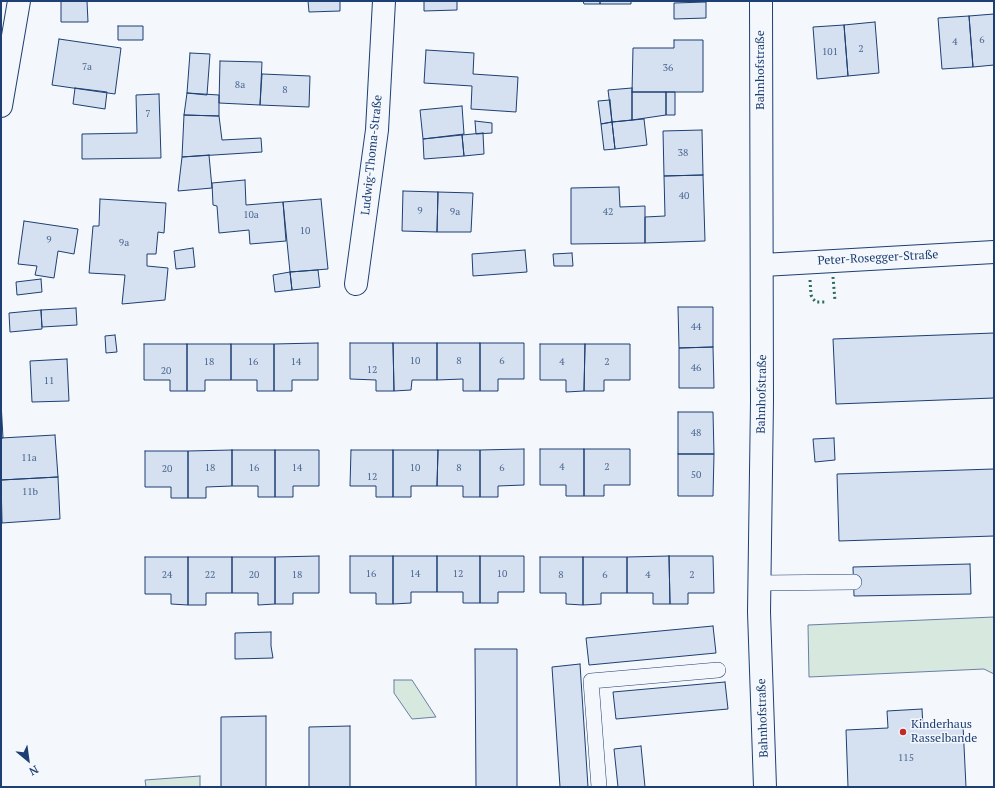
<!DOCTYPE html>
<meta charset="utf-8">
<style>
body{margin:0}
#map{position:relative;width:995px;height:788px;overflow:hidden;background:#f4f7fb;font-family:"PT Serif",serif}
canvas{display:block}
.frame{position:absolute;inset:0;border:2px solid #1d3f73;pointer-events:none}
.north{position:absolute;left:8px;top:740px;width:40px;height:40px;-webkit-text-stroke:3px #f4f7fb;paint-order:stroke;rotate:151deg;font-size:11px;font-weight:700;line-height:16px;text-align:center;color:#1d3f73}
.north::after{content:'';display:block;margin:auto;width:14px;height:18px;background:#1d3f73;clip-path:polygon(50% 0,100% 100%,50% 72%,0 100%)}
</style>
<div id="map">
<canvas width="995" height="788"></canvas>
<div class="frame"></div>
<div class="north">N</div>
</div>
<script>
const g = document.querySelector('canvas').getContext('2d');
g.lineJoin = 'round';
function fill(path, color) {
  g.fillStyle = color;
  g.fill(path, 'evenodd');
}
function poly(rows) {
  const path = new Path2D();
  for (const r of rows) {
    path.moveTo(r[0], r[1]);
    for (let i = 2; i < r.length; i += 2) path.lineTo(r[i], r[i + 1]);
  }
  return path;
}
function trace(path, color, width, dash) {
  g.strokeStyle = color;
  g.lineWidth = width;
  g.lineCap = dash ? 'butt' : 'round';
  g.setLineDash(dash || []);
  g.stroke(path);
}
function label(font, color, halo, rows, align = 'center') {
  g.font = font + ' "PT Serif",serif';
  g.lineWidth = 3;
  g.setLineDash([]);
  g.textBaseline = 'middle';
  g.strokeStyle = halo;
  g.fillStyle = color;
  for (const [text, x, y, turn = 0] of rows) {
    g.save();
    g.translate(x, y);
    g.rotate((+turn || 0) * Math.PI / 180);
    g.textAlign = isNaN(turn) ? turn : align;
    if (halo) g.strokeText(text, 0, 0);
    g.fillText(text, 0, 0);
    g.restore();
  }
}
const green = poly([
 [994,617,994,674,984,669,809,677,808,625,994,617],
 [394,680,412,680,436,717,412,719,394,693,394,680],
 [200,776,200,787,146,787,145,780,200,776]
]);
fill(green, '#d7e8df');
trace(green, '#687fa3', 1);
const building = poly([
 [61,1,87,1,88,22,61,22,61,1],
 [308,1,340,1,340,11,309,12,308,1],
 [424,1,457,1,457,10,424,11,424,1],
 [583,1,600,1,600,4,584,4,583,1],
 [600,1,631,1,631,4,600,4,600,1],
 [706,2,706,18,674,19,674,3,706,2],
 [994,14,994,65,973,67,969,16,994,14],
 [969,16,973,67,942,69,938,18,969,16],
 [875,22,879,73,848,76,844,25,875,22],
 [844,25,848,76,817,79,813,27,844,25],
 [118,26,143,26,143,40,118,40,118,26],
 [59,39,121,48,115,94,52,85,59,39],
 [674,40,703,40,703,92,632,92,633,48,674,48,674,40],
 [426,50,474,53,473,74,518,77,516,112,471,109,472,86,424,83,426,50],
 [190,53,210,54,207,95,187,93,190,53],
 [220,61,262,62,260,105,219,103,220,61],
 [262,74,310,76,309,107,260,105,262,74],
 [75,88,107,92,105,109,73,104,75,88],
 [632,88,632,120,612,122,608,90,632,88],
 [632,92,666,92,666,115,632,120,632,92],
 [666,92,675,92,675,115,666,115,666,92],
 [187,93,219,95,219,116,184,115,187,93],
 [159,94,161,158,82,159,82,134,137,133,136,95,159,94],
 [610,100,612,122,601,124,598,101,610,100],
 [462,106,464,134,423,139,420,110,462,106],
 [184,115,219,116,222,140,261,138,262,152,182,157,184,115],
 [644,119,647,145,615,149,612,122,644,119],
 [475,121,492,123,492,133,476,134,475,121],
 [612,122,615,149,604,150,601,124,612,122],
 [702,130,703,175,664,176,663,131,702,130],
 [483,133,484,154,464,156,462,135,483,133],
 [462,135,464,156,424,159,423,139,462,135],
 [209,155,212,188,178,191,182,157,209,155],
 [703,175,705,241,645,243,645,217,665,216,664,176,703,175],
 [245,180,246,205,283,202,286,241,250,244,249,230,219,233,217,206,213,205,212,183,245,180],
 [619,187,620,207,645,206,645,243,571,244,571,188,619,187],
 [403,191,438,192,437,232,402,231,403,191],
 [438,192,473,193,471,232,437,232,438,192],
 [100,199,166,203,164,233,158,232,156,254,147,254,147,266,168,268,165,300,122,304,125,275,89,273,93,226,99,226,100,199],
 [321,199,328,269,290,272,283,202,321,199],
 [24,221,78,229,74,254,58,251,54,278,35,275,37,266,18,264,24,221],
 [193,248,195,267,176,269,174,251,193,248],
 [525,250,527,272,473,276,472,254,525,250],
 [572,253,573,266,554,266,553,254,572,253],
 [318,270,320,287,292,290,290,272,318,270],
 [290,272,292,290,275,292,273,275,290,272],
 [41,279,42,292,17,295,16,282,41,279],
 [678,307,713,307,713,347,679,348,678,307],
 [76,308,77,325,42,327,41,310,76,308],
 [41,310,42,329,10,332,9,313,41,310],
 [994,333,994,398,836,404,833,339,994,333],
 [115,335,117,352,106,353,105,336,115,335],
 [318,343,318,380,292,380,292,391,274,391,274,344,318,343],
 [350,343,393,343,394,391,376,391,376,380,350,379,350,343],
 [393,343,437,343,437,380,412,380,411,390,394,391,393,343],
 [437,343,480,343,480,391,463,391,463,379,437,380,437,343],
 [480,343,524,343,524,379,498,379,498,391,480,391,480,343],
 [144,344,187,344,187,391,170,391,170,380,144,380,144,344],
 [187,344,231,344,231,380,205,380,205,391,187,391,187,344],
 [231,344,274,344,274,391,257,391,257,380,231,380,231,344],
 [540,344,585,344,584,391,566,392,566,380,540,380,540,344],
 [585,344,630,344,630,380,604,380,604,391,584,391,585,344],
 [713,347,714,388,679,388,679,348,713,347],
 [67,359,69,401,32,402,30,361,67,359],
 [1,402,3,438,1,438,1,402],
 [678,412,713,412,714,454,678,454,678,412],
 [55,435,58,477,1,480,1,438,55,435],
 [834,438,835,460,815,462,813,439,834,438],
 [524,449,524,485,498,486,498,497,480,497,480,450,524,449],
 [540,449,584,449,584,496,566,496,566,485,540,485,540,449],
 [584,449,630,449,630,485,604,485,604,496,584,496,584,449],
 [232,450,275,450,275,497,258,497,258,486,232,486,232,450],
 [232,450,232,486,206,487,206,498,188,498,188,451,232,450],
 [275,450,319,450,319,486,293,486,293,497,275,497,275,450],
 [351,450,393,450,393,497,376,497,376,486,350,486,351,450],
 [393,450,438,450,437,486,411,486,411,497,393,497,393,450],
 [438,450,480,450,480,497,463,497,463,486,437,486,438,450],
 [145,451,188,451,188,498,171,498,171,487,145,487,145,451],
 [678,454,714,454,713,496,678,496,678,454],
 [994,469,994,536,839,541,837,474,994,469],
 [58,477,60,519,2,523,1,480,58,477],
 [319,556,319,593,293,593,293,604,275,604,275,557,319,556],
 [350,556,393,556,393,604,376,604,376,593,350,593,350,556],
 [393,556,437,556,437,592,411,592,411,603,393,604,393,556],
 [437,556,480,556,480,603,463,603,463,592,437,592,437,556],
 [480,556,524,556,524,592,498,592,498,603,480,603,480,556],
 [669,556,713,556,714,593,688,593,688,604,670,604,669,556],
 [669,556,670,604,653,604,653,593,627,593,627,557,669,556],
 [145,557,188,557,188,605,171,604,171,594,145,594,145,557],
 [188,557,232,557,232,593,206,593,206,605,188,605,188,557],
 [232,557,275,557,275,604,258,605,258,593,232,593,232,557],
 [540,557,583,557,583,605,566,604,566,593,540,593,540,557],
 [583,557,627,557,627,593,601,593,601,604,583,605,583,557],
 [970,564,971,594,854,596,853,567,970,564],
 [713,626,716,653,589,665,586,638,713,626],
 [271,632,271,646,273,658,235,659,235,633,271,632],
 [475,649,517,649,517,787,476,787,475,649],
 [580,664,588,787,560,787,552,667,580,664],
 [725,682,728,709,616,719,613,692,725,682],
 [922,709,923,726,963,725,966,787,848,787,846,730,888,728,887,711,922,709],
 [266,716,266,787,221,787,221,717,266,716],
 [350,726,350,787,309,787,309,727,350,726],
 [641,746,645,787,618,787,614,749,641,746]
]);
fill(building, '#d5e0f0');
trace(building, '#1d3f73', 1);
const lane = poly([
 [759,583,854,582],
 [599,787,591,681,718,670]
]);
const street = poly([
 [761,1,762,401,759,612,765,787],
 [1,106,19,1],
 [763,265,994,252],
 [356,284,377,130,384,1]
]);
trace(lane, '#1d3f73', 16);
trace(street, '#1d3f73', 24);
trace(lane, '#f4f7fb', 15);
trace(street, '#f4f7fb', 22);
trace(poly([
 [833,277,835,301],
 [810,280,811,295,813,299,816,302,825,302]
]), '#2c6c60', 3, [2, 3]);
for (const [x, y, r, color] of [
 [903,732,4,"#c62828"]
]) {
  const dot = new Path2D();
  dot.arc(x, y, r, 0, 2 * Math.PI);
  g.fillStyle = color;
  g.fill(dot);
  trace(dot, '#f4f7fb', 1.5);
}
label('10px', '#4b6792', null, [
 ["6",982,40],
 ["4",955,42],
 ["2",861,49],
 ["101",830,52],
 ["7a",87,67],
 ["36",668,68],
 ["8a",240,85],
 ["8",285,90],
 ["7",148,114],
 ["38",683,153],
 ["40",684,196],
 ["9",420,211],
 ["9a",455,212],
 ["42",608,212],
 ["10a",251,215],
 ["10",305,231],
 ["9",49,240],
 ["9a",124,243],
 ["44",696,327],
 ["10",415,361],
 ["8",459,361],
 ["6",502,361],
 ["18",209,362],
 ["16",253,362],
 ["14",296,362],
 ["4",562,362],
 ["2",607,362],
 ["46",696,368],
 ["12",372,370],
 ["20",166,371],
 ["11",49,381],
 ["48",696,433],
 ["11a",29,458],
 ["4",562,467],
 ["2",607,467],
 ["18",210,468],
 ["16",254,468],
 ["14",297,468],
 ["10",415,468],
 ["8",459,468],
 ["6",502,468],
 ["20",167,469],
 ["50",696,475],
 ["12",372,477],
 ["11b",30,492],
 ["16",371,574],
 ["14",415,574],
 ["12",458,574],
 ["10",502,574],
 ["24",167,575],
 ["22",210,575],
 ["20",254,575],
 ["18",297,575],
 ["8",561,575],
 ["6",605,575],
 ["4",648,575],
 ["2",692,575],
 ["115",906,758]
]);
label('12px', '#1d3f73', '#f4f7fb', [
 ["Bahnhofstraße",761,70,-90],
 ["Ludwig-Thoma-Straße",372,155,-84],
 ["Peter-Rosegger-Straße",878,258,-3],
 ["Bahnhofstraße",762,394,-89],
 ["Bahnhofstraße",763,718,-92]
]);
label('12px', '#1d3f73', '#f4f7fb', [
 ["Kinderhaus",911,725],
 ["Rasselbande",911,739]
], 'left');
</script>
